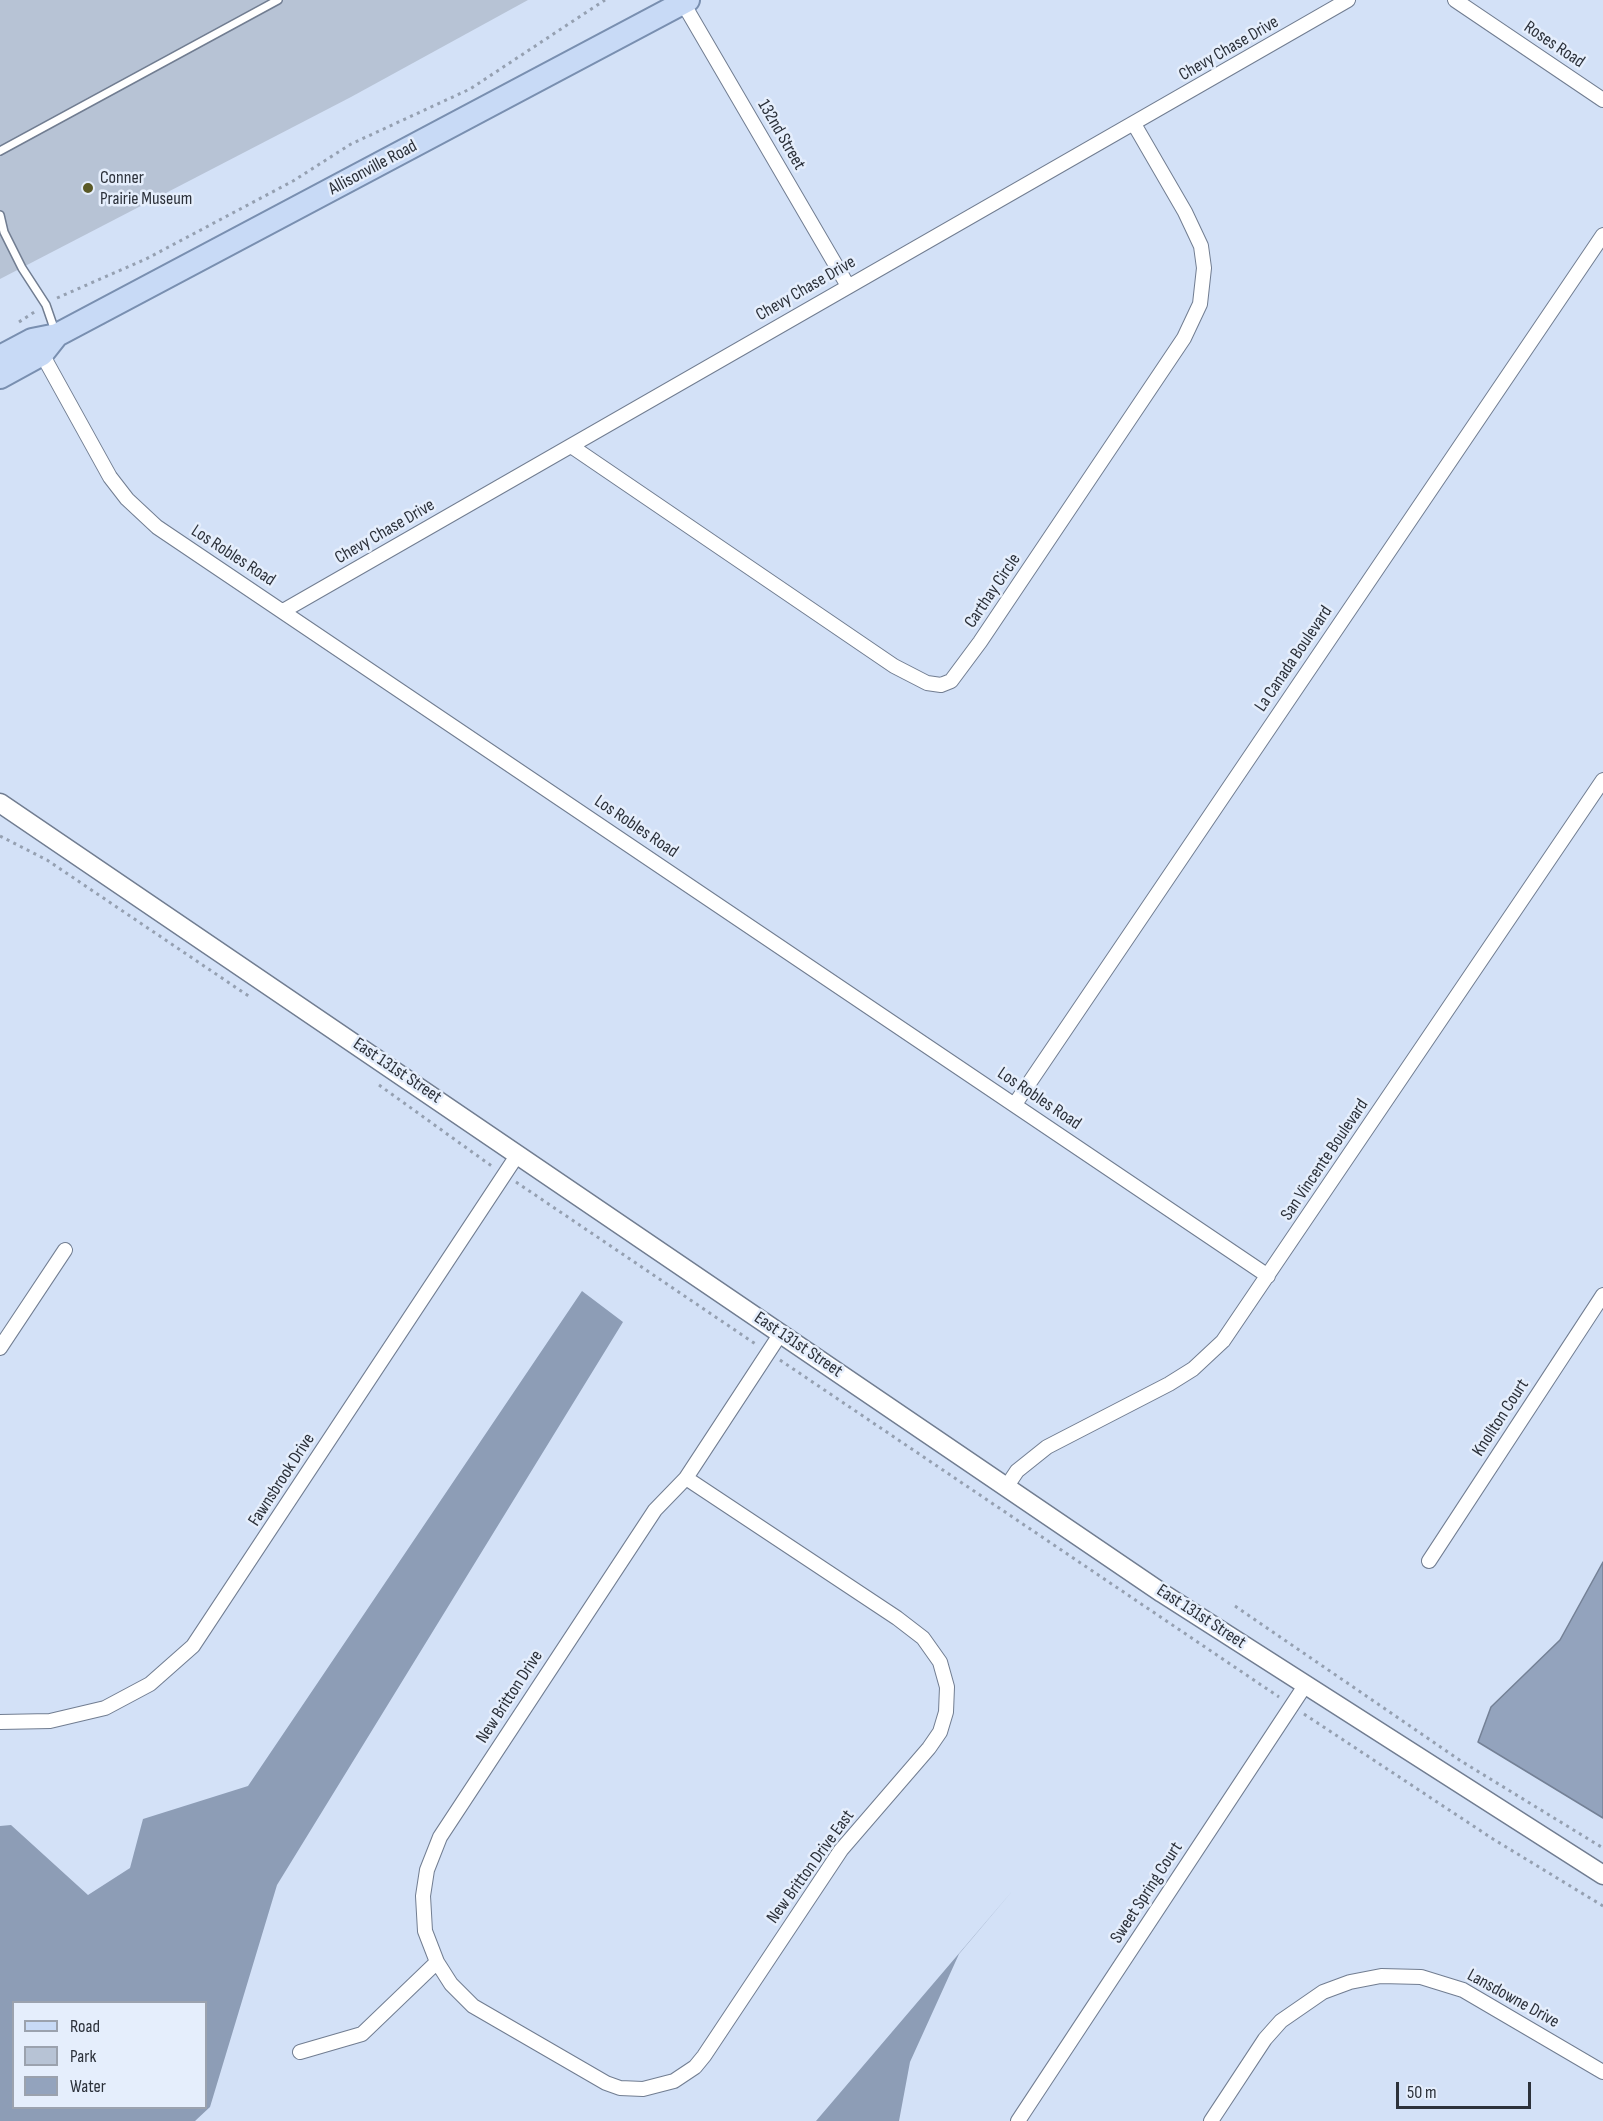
<!DOCTYPE html>
<style>
body{margin:0}
#map{position:relative;width:1603px;height:2121px;overflow:hidden;background:#d3e1f7;font-family:"Sofia Sans Condensed",sans-serif}
canvas{display:block}
.legend{position:absolute;left:12px;top:2001px;width:195px;height:108px;box-sizing:border-box;background:#e5eefc;border:2px solid #9ba2ae;margin:0;padding:8px 10px;list-style:none;font-size:18px;color:#2c313a}
.legend li{display:flex;align-items:center;gap:12px;height:30px}
.legend b{width:30px;border:2px solid #9ba2ae}
.scale{position:absolute;left:1396px;top:2082px;width:135px;height:27px;box-sizing:border-box;border:3px solid #2c313a;border-top:0;padding-left:8px;font-size:18px;line-height:21px;white-space:nowrap;color:#2c313a;-webkit-text-stroke:4px #e5eefc;paint-order:stroke}
</style>
<div id="map">
<canvas width="1603" height="2121"></canvas>
<ul class="legend">
<li><b style="height:8px;background:#c8daf6"></b>Road</li>
<li><b style="height:16px;background:#b7c3d5"></b>Park</li>
<li><b style="height:16px;background:#93a3bd"></b>Water</li>
</ul>
<div class="scale">50 m</div>
</div>
<script>
const g = document.querySelector('canvas').getContext('2d');
g.lineJoin = 'round';
function fill(path, color) {
  g.fillStyle = color;
  g.fill(path, 'evenodd');
}
function poly(rows) {
  const path = new Path2D();
  for (const r of rows) {
    path.moveTo(r[0], r[1]);
    for (let i = 2; i < r.length; i += 2) path.lineTo(r[i], r[i + 1]);
  }
  return path;
}
function trace(path, color, width, dash) {
  g.strokeStyle = color;
  g.lineWidth = width;
  g.lineCap = dash ? 'butt' : 'round';
  g.setLineDash(dash || []);
  g.stroke(path);
}
function label(font, color, halo, rows, align = 'center') {
  g.font = font + ' "Sofia Sans Condensed",sans-serif';
  g.lineWidth = 5;
  g.setLineDash([]);
  g.textBaseline = 'middle';
  g.strokeStyle = halo;
  g.fillStyle = color;
  for (const [text, x, y, turn = 0] of rows) {
    g.save();
    g.translate(x, y);
    g.rotate((+turn || 0) * Math.PI / 180);
    g.textAlign = isNaN(turn) ? turn : align;
    if (halo) g.strokeText(text, 0, 0);
    g.fillText(text, 0, 0);
    g.restore();
  }
}
fill(poly([
 [0,0,528,0,351,97,0,279]
]), '#b7c3d5');
fill(poly([
 [582,1291,623,1322,277,1885,210,2107,195,2121,0,2121,0,1826,11,1825,88,1895,130,1868,143,1819,248,1786],
 [206,2002,206,2108,14,2108,14,2002],
 [1014,1889,959,1954,910,2062,899,2121,816,2121]
]), '#8d9db6');
const water = poly([
 [1603,1562,1603,1818,1478,1742,1491,1707,1560,1640,1603,1562]
]);
fill(water, '#93a3bd');
trace(water, '#748196', 1.5);
const service = poly([
 [0,151,278,0],
 [0,215,4,232,22,268,46,305,55,331]
]);
const minor = poly([
 [1455,0,1603,100],
 [683,3,848,286],
 [42,354,110,477,127,499,157,527,1268,1276],
 [571,446,894,666,927,683,941,685,951,681,980,642,1184,338,1200,304,1204,268,1201,246,1185,212,1134,124],
 [283,611,1348,0],
 [1015,1104,1603,235],
 [0,1348,65,1250],
 [1007,1486,1017,1471,1047,1447,1169,1384,1193,1369,1223,1341,1603,780],
 [1429,1561,1603,1295],
 [0,1722,50,1721,105,1708,150,1684,193,1646,518,1154],
 [437,1962,451,1984,473,2006,606,2083,620,2088,643,2089,674,2081,695,2067,704,2056,841,1850,929,1748,940,1732,946,1712,947,1687,940,1662,923,1638,897,1618,686,1478],
 [300,2052,362,2034,437,1962,425,1931,423,1896,427,1870,440,1837,655,1510,686,1478,781,1333],
 [1018,2121,1306,1684],
 [1211,2121,1265,2039,1281,2021,1323,1992,1350,1982,1381,1976,1421,1977,1463,1990,1603,2072]
]);
const tertiary = poly([
 [0,803,1162,1593,1603,1875]
]);
const primary = poly([
 [0,357,32,340,57,335,688,0],
 [0,377,42,354,57,335]
]);
trace(service, '#717d91', 10);
trace(minor, '#717d91', 16);
trace(tertiary, '#717d91', 21);
trace(primary, '#798fb0', 26);
trace(poly([
 [57,298,146,259,293,181,351,144,470,89,605,0],
 [19,322,36,311],
 [0,836,47,860,250,997],
 [379,1085,493,1167],
 [516,1182,757,1345],
 [780,1360,1279,1697],
 [1235,1606,1461,1761,1603,1848],
 [1304,1714,1493,1839,1603,1906]
]), '#95a0b1', 3, [3, 4.5]);
trace(service, '#fff', 7);
trace(minor, '#fff', 14);
trace(tertiary, '#fff', 18);
trace(primary, '#c8daf6', 22);
for (const [x, y, r, color] of [
 [88,188,6,"#5a5926"]
]) {
  const dot = new Path2D();
  dot.arc(x, y, r, 0, 2 * Math.PI);
  g.fillStyle = color;
  g.fill(dot);
  trace(dot, '#e5eefc', 2);
}
label('18px', '#2c313a', '#e5eefc', [
 ["Roses Road",1554,45,34],
 ["Chevy Chase Drive",1229,49,-30],
 ["132nd Street",781,135,60],
 ["Allisonville Road",373,168,-28],
 ["Chevy Chase Drive",806,289,-30],
 ["Chevy Chase Drive",385,532,-30],
 ["Los Robles Road",233,556,33],
 ["Carthay Circle",993,591,-56],
 ["La Canada Boulevard",1294,659,-56],
 ["Los Robles Road",636,827,34],
 ["East 131st Street",397,1071,34],
 ["Los Robles Road",1039,1099,34],
 ["San Vincente Boulevard",1325,1160,-56],
 ["East 131st Street",798,1345,34],
 ["Knollton Court",1501,1418,-57],
 ["Fawnsbrook Drive",282,1480,-57],
 ["East 131st Street",1201,1617,33],
 ["New Britton Drive",510,1697,-57],
 ["New Britton Drive East",811,1867,-54],
 ["Sweet Spring Court",1147,1893,-57],
 ["Lansdowne Drive",1513,1999,29]
]);
label('18px', '#2c313a', '#e5eefc', [
 ["Conner",100,178],
 ["Prairie Museum",100,199]
], 'left');
</script>
